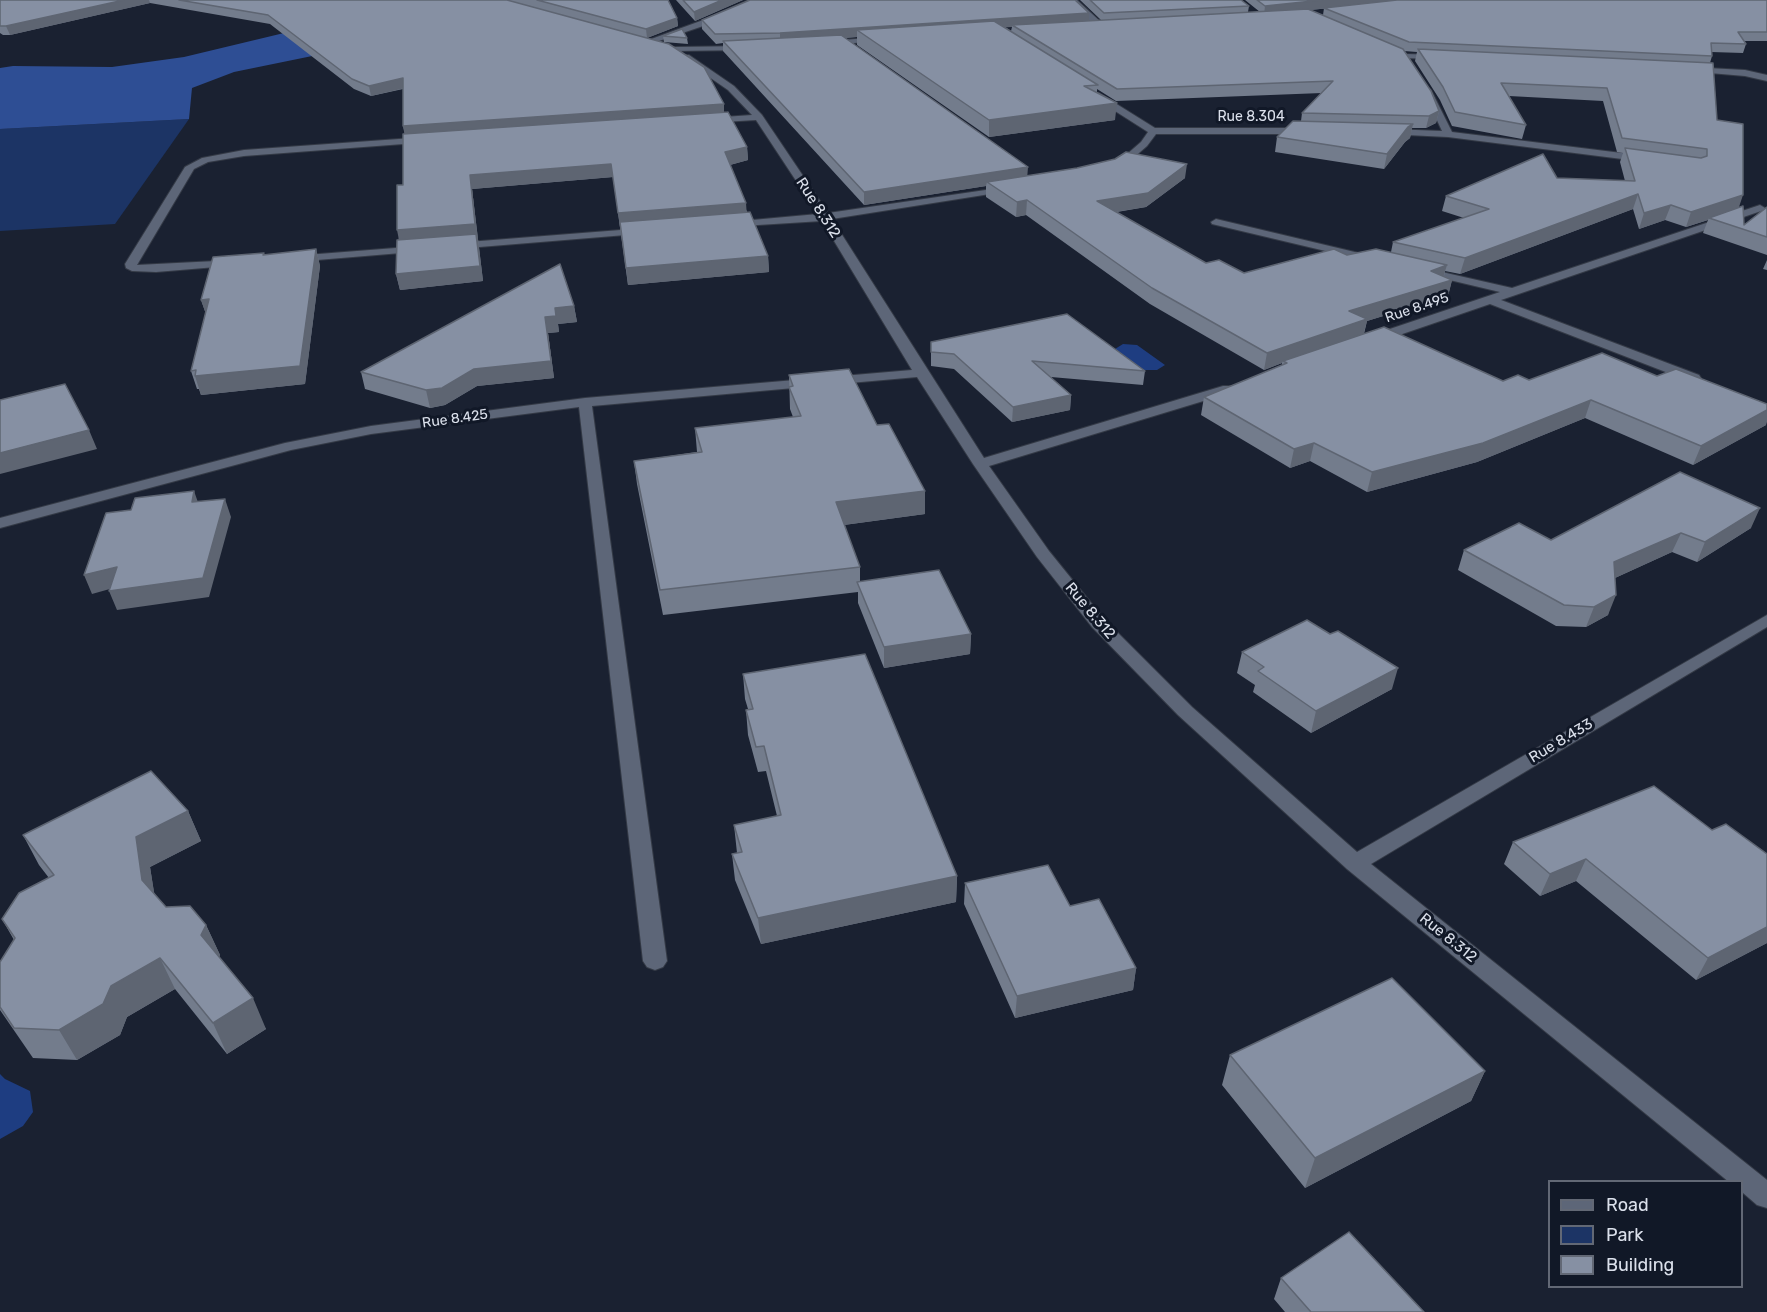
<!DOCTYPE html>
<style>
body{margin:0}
#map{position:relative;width:1767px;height:1312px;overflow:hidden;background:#1a2131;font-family:Rubik,sans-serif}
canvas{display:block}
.legend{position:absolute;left:1548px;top:1180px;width:195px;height:108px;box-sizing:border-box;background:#111827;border:2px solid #626875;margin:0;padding:8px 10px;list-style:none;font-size:18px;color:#dbe0eb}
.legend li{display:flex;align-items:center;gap:12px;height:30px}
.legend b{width:30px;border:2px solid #626875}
</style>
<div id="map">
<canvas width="1767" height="1312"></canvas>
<ul class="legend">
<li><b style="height:8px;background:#5d6678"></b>Road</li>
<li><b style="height:16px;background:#1c3465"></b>Park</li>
<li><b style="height:16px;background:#8690a3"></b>Building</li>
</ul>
</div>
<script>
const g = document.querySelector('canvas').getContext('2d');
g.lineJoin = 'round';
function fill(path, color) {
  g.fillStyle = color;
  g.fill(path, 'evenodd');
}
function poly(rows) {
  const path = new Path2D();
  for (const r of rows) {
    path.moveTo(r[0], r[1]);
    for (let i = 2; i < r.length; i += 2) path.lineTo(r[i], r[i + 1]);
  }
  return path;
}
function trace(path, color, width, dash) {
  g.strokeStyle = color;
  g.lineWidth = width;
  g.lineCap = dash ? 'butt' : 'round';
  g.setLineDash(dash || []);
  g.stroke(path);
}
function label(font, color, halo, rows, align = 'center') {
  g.font = font + ' Rubik,sans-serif';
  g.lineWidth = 6;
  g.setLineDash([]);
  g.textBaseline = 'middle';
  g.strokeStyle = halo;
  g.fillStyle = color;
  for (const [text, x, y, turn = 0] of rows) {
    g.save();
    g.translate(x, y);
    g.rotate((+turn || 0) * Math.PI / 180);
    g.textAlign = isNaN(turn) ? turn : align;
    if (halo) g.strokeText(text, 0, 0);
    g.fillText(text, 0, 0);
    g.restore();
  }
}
fill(poly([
 [189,119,115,224,0,231,0,129]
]), '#1c3465');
fill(poly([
 [309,27,322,54,234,72,192,88,189,119,0,129,0,68,13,66,112,67,184,57]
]), '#2e4e94');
fill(poly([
 [1123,344,1137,345,1165,365,1157,370,1143,370,1115,349],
 [0,1074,5,1079,30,1091,33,1112,23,1126,0,1139]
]), '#1e3d81');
const minor = poly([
 [749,0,757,0,757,2,712,23,650,44,643,42,706,19,749,0],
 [1069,0,1077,0,1104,25,1104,29,1098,29,1069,0],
 [885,37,886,39,882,41,826,45,822,43,826,41,885,37],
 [747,46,750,46,750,50,674,51,670,49,674,47,747,46],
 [1405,54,1440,55,1444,57,1440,59,1402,58,1401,56,1405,54],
 [683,55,689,55,734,86,762,115,828,213,1013,186,1014,188,1009,191,832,219,984,458,1223,386,1233,386,1235,389,1233,392,989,466,1049,551,1104,619,1192,707,1357,852,1767,615,1767,627,1371,864,1767,1180,1767,1208,1757,1205,1742,1192,1742,1182,1729,1182,1347,869,1178,715,1092,627,1037,557,973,464,917,377,592,406,667,961,663,967,655,970,647,967,643,961,579,407,371,434,291,450,0,528,0,518,285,443,371,426,585,398,912,370,822,221,726,227,726,223,730,222,818,214,756,120,706,123,706,119,709,118,752,115,728,90,683,59,683,55],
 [1689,67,1745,70,1767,75,1767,81,1745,76,1686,71,1686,67,1689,67],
 [1427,87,1431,90,1452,132,1646,156,1651,159,1646,162,1448,137,1386,134,1386,130,1389,129,1442,131,1423,90,1427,87],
 [1093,93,1099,93,1155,128,1307,128,1312,131,1307,134,1156,134,1147,146,1132,159,1112,170,1107,167,1108,165,1126,155,1141,142,1148,132,1093,97,1093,93],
 [427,137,432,140,430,142,244,156,208,162,194,169,137,265,236,260,240,261,240,265,156,272,132,271,126,268,125,264,185,167,202,158,244,150,427,137],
 [1760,205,1765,208,1764,210,1501,300,1699,375,1701,378,1699,381,1689,381,1490,304,1376,343,1371,344,1365,340,1366,337,1500,292,1416,272,1416,268,1420,267,1512,288,1760,205],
 [1216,219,1380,258,1382,260,1376,263,1212,224,1211,222,1216,219],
 [646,228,650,229,650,233,455,249,449,246,455,243,646,228],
 [421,246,425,247,425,251,293,262,287,259,293,256,421,246]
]);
trace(minor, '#343a46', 2);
fill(minor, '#5d6678');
fill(poly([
 [0,0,668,0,677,18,678,26,647,38,724,112,747,147,748,160,730,165,747,212,768,256,769,272,628,285,613,177,472,189,483,281,400,290,396,274,403,185,405,134,403,126,403,89,371,96,354,89,270,24,150,3,10,35,3,35,0,33],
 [676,0,743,0,695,21],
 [1080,0,1241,0,1249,6,1248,12,1260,12,1245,0,1767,0,1767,41,1744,41,1746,44,1743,53,1711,52,1712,56,1710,63,1717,120,1738,208,1744,225,1767,207,1767,255,1703,233,1708,220,1686,227,1665,220,1639,229,1633,209,1460,274,1445,271,1444,276,1452,280,1448,296,1367,321,1364,334,1503,381,1529,380,1766,425,1693,465,1585,418,1477,462,1367,492,1310,461,1290,468,1201,415,1204,397,1282,366,1282,363,1264,370,1150,304,1026,215,1016,217,986,197,986,186,864,205,723,51,723,43,716,44,702,29,702,20,1089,13,1089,21,1101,20],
 [1341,7,1324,8,1323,15,1310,10],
 [1005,27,1012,27,1011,31],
 [857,37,857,45,989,137,1115,120,1097,92,1097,89,1116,101,1322,93,1302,113,1301,121,1277,137,1275,152,1384,169,1405,142,1410,138,1412,128,1426,128,1436,123,1439,111,1404,51,1417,52,1415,61,1440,100,1452,126,1522,139,1526,125,1509,96,1603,101,1617,152,1623,153,1620,162,1625,181,1557,178,1446,196,1442,211,1464,218,1393,242,1391,252,1347,255,1244,273,1206,263,1117,212,1146,207,1185,178,1027,176,844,38],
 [663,36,687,38,688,44,664,42],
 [316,249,320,266,305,384,201,395,199,389,197,389,191,371,206,314,201,300,264,255],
 [1767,260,1767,270,1763,269],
 [574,306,577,322,558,324,559,332,548,333,554,378,477,386,445,405,430,408,365,389,361,372],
 [931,342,1145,371,1143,385,1051,377,1071,395,1070,410,1012,422,954,369,931,366],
 [789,375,877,425,925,491,925,514,844,525,860,567,860,582,971,634,970,654,884,668,858,603,858,592,663,615,637,484,634,461,697,452,695,428,793,417,790,409],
 [1751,528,1697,562,1672,552,1615,578,1608,615,1586,627,1556,626,1458,570,1464,550,1551,540],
 [1242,652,1392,689,1311,733,1253,692,1255,685,1237,673],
 [743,674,957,876,956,902,761,944,735,880,732,854,737,853,734,825,777,816,766,771,758,772,748,735,746,710,748,709,745,699],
 [188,811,201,841,150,867,154,893,166,907,206,925,220,955,219,957,266,1029,227,1054,175,989,127,1017,120,1035,77,1060,33,1058,0,1010,0,962,14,940,2,919,49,878,39,865,23,835],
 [1712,830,1767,854,1767,943,1696,980,1576,881,1540,896,1504,864,1513,842],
 [965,883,1070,906,1136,968,1133,990,1015,1018,964,904],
 [1230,1055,1485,1071,1471,1101,1305,1188,1222,1085],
 [1281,1278,1424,1312,1285,1312,1274,1299]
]), '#737c8c');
fill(poly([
 [124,0,149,0,150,3,10,35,6,26],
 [722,0,743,0,695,21,694,12],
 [1322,0,1403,0,1264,15,1265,6],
 [1089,13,1089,22,1012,25,1012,27,867,36,857,30,857,37,780,42,780,33],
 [677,18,678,26,647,38,646,29],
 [403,78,405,88,371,96,369,86],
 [1117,103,1115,120,989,137,989,120],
 [724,104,724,115,405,137,403,126],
 [1439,111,1436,123,1426,128,1429,116],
 [1413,124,1410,138,1405,142,1384,169,1387,154,1408,127],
 [747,147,748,160,726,166,725,152],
 [611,164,613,177,472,189,483,281,400,290,396,274,400,245,397,230,470,175],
 [1187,164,1185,178,1146,207,1096,215,1097,201],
 [1028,167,1027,180,987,182,986,186,864,205,864,192],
 [1638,194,1633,209,1460,274,1465,258],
 [1743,195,1738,210,1709,218,1708,220,1686,227,1691,212],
 [1027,200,1026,215,1016,217,1017,202],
 [746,203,747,217,620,227,618,213],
 [1671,205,1665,220,1639,229,1644,213],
 [316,249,320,266,305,384,201,395,195,376],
 [768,256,769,272,628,285,626,268],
 [1447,265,1442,281,1431,271],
 [1452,280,1448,296,1367,321,1363,336,1283,361,1282,363,1264,370,1267,353,1349,311],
 [209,299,207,317,201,300],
 [574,306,577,322,558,324,559,332,548,333,554,378,477,386,445,405,430,408,426,390,545,317,555,308],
 [1071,395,1070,410,1012,422,1013,407],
 [1591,400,1585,418,1477,462,1367,492,1372,472],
 [1767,410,1767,422,1766,425,1693,465,1701,446],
 [89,430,97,449,0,474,0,453],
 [1314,443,1310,461,1290,468,1294,449],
 [194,491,200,508,192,502],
 [925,491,925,514,836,526,836,502],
 [225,499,231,517,209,597,117,610,109,591],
 [1760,508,1751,528,1697,562,1705,542],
 [1681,533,1672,552,1606,582,1614,562],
 [117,567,124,585,92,594,84,575],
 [1616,595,1608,615,1586,627,1594,607],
 [971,634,970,654,884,668,884,647],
 [1398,668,1392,689,1311,733,1316,711],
 [188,811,201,841,150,867,157,910,142,880,136,837],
 [1586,859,1576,881,1540,896,1550,874],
 [957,876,956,902,761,944,758,918],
 [206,925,220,955,215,966,201,935],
 [1767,927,1767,943,1696,980,1708,958],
 [160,958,175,989,127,1017,120,1035,77,1060,59,1030,111,986],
 [1136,968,1133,990,1015,1018,1017,996],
 [253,998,266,1029,227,1054,213,1023],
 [1485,1071,1471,1101,1305,1188,1315,1158]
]), '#5e6572');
const building = poly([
 [0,0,124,0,6,26,0,26,0,0],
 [179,0,507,0,669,44,704,67,724,104,403,126,403,78,369,86,352,79,268,15,179,0],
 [537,0,668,0,677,18,646,29,537,0],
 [683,0,722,0,694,12,683,0],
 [750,0,1075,0,1089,13,780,33,715,34,702,20,750,0],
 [1090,0,1241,0,1249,6,1104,13,1090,0],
 [1257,0,1322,0,1265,6,1257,0],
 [1397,0,1767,0,1767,32,1738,32,1746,44,1711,43,1712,56,1409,42,1324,8,1397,0],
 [1308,9,1403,49,1431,91,1439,111,1429,116,1302,113,1333,81,1117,89,1012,25,1308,9],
 [994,21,1098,85,1084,86,1117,103,989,120,857,30,994,21],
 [682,29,687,38,663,36,682,29],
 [841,35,1028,167,864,192,723,41,841,35],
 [1418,49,1713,63,1717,120,1743,124,1743,195,1691,212,1671,205,1644,213,1638,194,1465,258,1393,242,1489,209,1446,196,1543,154,1557,178,1635,181,1625,148,1701,158,1707,156,1707,149,1622,138,1607,88,1501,83,1526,125,1455,112,1443,87,1418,49],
 [728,112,747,147,725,152,746,203,618,213,611,164,470,175,475,224,397,230,397,185,403,185,403,134,728,112],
 [1293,121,1413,124,1408,127,1387,154,1277,137,1293,121],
 [1126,152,1187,164,1148,193,1097,201,1206,263,1219,260,1244,273,1334,249,1347,255,1376,249,1447,265,1431,271,1452,280,1349,311,1367,319,1267,353,1152,288,1027,200,1017,202,987,182,1077,168,1115,159,1126,152],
 [1743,206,1744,225,1767,207,1767,237,1709,218,1743,206],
 [750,212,768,256,626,268,620,222,750,212],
 [476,234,480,266,396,274,397,240,476,234],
 [316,249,300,366,195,376,196,370,191,371,209,299,201,300,213,257,264,253,263,255,316,249],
 [560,264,574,306,555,308,556,316,545,317,551,361,474,369,442,388,426,390,361,372,560,264],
 [1067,314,1145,371,1032,361,1071,395,1013,407,954,354,931,352,931,342,1067,314],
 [1384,327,1503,381,1518,375,1529,380,1602,353,1657,376,1676,369,1767,404,1767,410,1701,446,1591,400,1483,443,1372,472,1314,443,1294,449,1204,397,1287,363,1283,361,1384,327],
 [849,369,877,425,889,424,925,491,836,502,860,567,660,590,634,461,702,452,695,428,801,416,789,387,793,386,789,375,849,369],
 [65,384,89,430,0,453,0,400,65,384],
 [1680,472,1760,508,1705,542,1681,533,1614,562,1616,595,1594,607,1564,605,1464,550,1519,523,1551,540,1680,472],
 [194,491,192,502,225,499,203,578,109,591,117,567,84,575,106,513,131,510,135,498,194,491],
 [939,570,971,634,884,647,857,582,939,570],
 [1307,620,1330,634,1338,631,1398,668,1316,711,1258,671,1264,667,1242,652,1307,620],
 [865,654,957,876,758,918,732,854,742,852,734,825,781,815,764,746,756,747,746,710,753,709,743,674,865,654],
 [151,771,188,811,136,837,142,880,166,907,190,906,206,925,201,935,253,998,213,1023,160,958,111,986,103,1004,59,1030,14,1028,0,1007,0,962,15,938,2,919,19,893,54,875,23,835,151,771],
 [1654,786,1712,830,1726,824,1767,854,1767,927,1708,958,1586,859,1550,874,1513,842,1654,786],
 [1048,865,1070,906,1099,899,1136,968,1017,996,965,883,1048,865],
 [1392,978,1485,1071,1315,1158,1230,1055,1392,978],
 [1349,1232,1424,1312,1311,1312,1281,1278,1349,1232]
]);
fill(building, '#8690a3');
trace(building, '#5e6572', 1.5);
label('14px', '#dbe0eb', '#111827', [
 ["Rue 8.304",1251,117],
 ["Rue 8.495",1417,308,-19],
 ["Rue 8.425",455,419,-8]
]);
label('15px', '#dbe0eb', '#111827', [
 ["Rue 8.312",818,208,57],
 ["Rue 8.312",1090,611,50],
 ["Rue 8.433",1561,741,-31],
 ["Rue 8.312",1448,938,39]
]);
</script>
